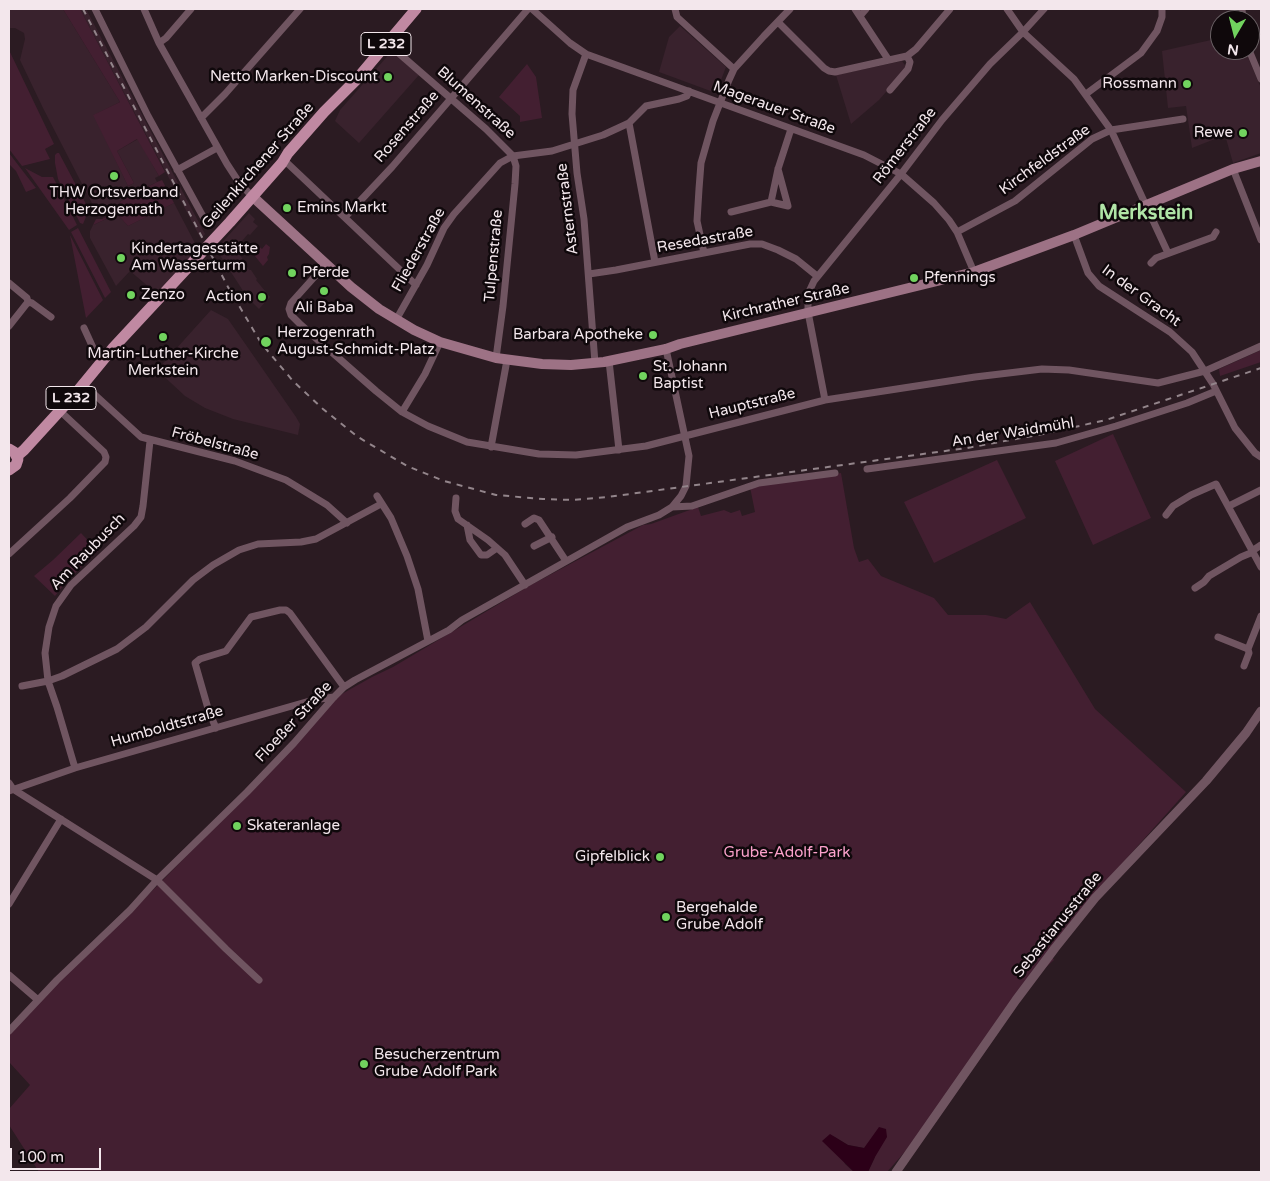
<!DOCTYPE html>
<meta charset="utf-8">
<style>
body{margin:0}
#map{position:relative;width:1270px;height:1181px;overflow:hidden;background:#2b1b22;font-family:"Varela Round",sans-serif}
canvas{display:block}
.frame{position:absolute;inset:0;border:10px solid #f3e7ec;pointer-events:none}
.north{position:absolute;left:1210px;top:10px;width:50px;height:50px;box-sizing:border-box;background:#0f080b;border:1px solid #6a6165;border-radius:50%;rotate:188deg;font-size:14px;font-weight:700;line-height:20px;text-align:center;color:#f3e7ec}
.north::after{content:'';display:block;margin:auto;width:18px;height:22px;background:#71d35e;clip-path:polygon(50% 0,100% 100%,50% 72%,0 100%)}
.scale{position:absolute;left:10px;top:1148px;width:91px;height:22px;box-sizing:border-box;border:2px solid #f3e7ec;border-top:0;padding-left:6px;font-size:15px;line-height:18px;white-space:nowrap;color:#f3e7ec;-webkit-text-stroke:4px #0f080b;paint-order:stroke}
</style>
<div id="map">
<canvas width="1270" height="1181"></canvas>
<div class="frame"></div>
<div class="north">N</div>
<div class="scale">100 m</div>
</div>
<script>
const g = document.querySelector('canvas').getContext('2d');
g.lineJoin = 'round';
function fill(path, color) {
  g.fillStyle = color;
  g.fill(path, 'evenodd');
}
function poly(rows) {
  const path = new Path2D();
  for (const r of rows) {
    path.moveTo(r[0], r[1]);
    for (let i = 2; i < r.length; i += 2) path.lineTo(r[i], r[i + 1]);
  }
  return path;
}
function trace(path, color, width, dash) {
  g.strokeStyle = color;
  g.lineWidth = width;
  g.lineCap = dash ? 'butt' : 'round';
  g.setLineDash(dash || []);
  g.stroke(path);
}
function label(font, color, halo, rows, align = 'center') {
  g.font = font + ' "Varela Round",sans-serif';
  g.lineWidth = 5;
  g.setLineDash([]);
  g.textBaseline = 'middle';
  g.strokeStyle = halo;
  g.fillStyle = color;
  for (const [text, x, y, turn = 0] of rows) {
    g.save();
    g.translate(x, y);
    g.rotate((+turn || 0) * Math.PI / 180);
    g.textAlign = isNaN(turn) ? turn : align;
    if (halo) g.strokeText(text, 0, 0);
    g.fillText(text, 0, 0);
    g.restore();
  }
}
fill(poly([
 [9,9,63,9,120,102,94,115,128,186,134,183,117,151,138,139,159,176,155,178,157,182,121,201,113,213,103,218,101,212,97,213,43,108,20,60,25,39,24,33,15,28,9,28],
 [80,9,86,9,205,234,201,239],
 [680,26,726,67,716,93,659,72,669,37],
 [1220,38,1220,50,1245,50,1261,88,1261,153,1233,163,1225,135,1192,148,1186,106,1168,108,1162,51],
 [392,51,419,75,359,143,335,121,340,110],
 [902,61,907,68,879,100,851,124,836,75],
 [174,203,198,249,156,293,130,271,116,286,90,238,90,231,93,225,113,216,119,216,128,226],
 [249,213,255,219,253,222,258,226,250,235,248,234,236,248,249,270,251,270,257,279,256,280,270,297,259,309,247,297,216,249],
 [211,310,228,319,296,417,300,424,298,435,233,419,205,408,185,396,157,370]
]), '#39222d');
fill(poly([
 [63,9,80,9,165,172,159,176,137,139,117,151,134,183,128,186,93,115,120,102],
 [9,50,54,144,45,149,50,159,22,166,9,149],
 [527,64,536,77,542,118,520,122,520,116,499,97],
 [9,153,22,170,36,188,26,192,16,171,9,164],
 [57,153,59,153,86,204,88,212,83,224,80,223,58,179,55,163,55,155],
 [25,168,42,177,53,177,77,225,69,230],
 [162,180,174,203,128,226,119,216,113,216,93,225,96,219,102,219,113,213,121,201,157,182],
 [78,228,111,292,105,298,71,232],
 [70,235,103,300,86,318],
 [255,243,262,249,266,244,270,247,269,254,267,257,268,260,263,266,250,250],
 [1261,350,1261,362,1220,376,1219,369],
 [1113,434,1151,518,1093,545,1055,461],
 [997,460,1026,518,934,563,904,502],
 [841,473,854,548,859,562,868,559,881,576,934,598,948,615,986,615,1006,619,1030,602,1095,709,1186,792,1111,876,1049,952,1054,960,1022,989,917,1138,887,1172,868,1172,875,1157,864,1148,848,1145,833,1136,845,1164,854,1172,39,1172,9,1125,9,1109,30,1085,9,1062,9,1033,35,1005,157,886,252,789,253,790,340,695,372,677,393,667,529,586,643,525,651,524,698,507,701,516,724,510,731,513,740,510,742,516,755,512,750,487],
 [81,533,98,551,66,582,55,596,34,576,53,560]
]), '#431f31');
fill(poly([
 [879,1127,886,1129,887,1137,875,1157,868,1172,854,1172,822,1141,830,1134,848,1145,864,1148]
]), '#2c0018');
trace(poly([
 [95,9,148,116,206,222],
 [144,9,159,43,227,164,240,184,252,196],
 [532,9,570,43,586,54,864,155,901,174,934,203,949,220,957,232,974,272],
 [675,9,677,17,734,69],
 [855,9,888,59],
 [1007,9,1023,32,1074,79,1111,130,1168,253],
 [1242,9,1243,20],
 [860,16,866,9],
 [778,22,824,68,829,71,835,72,907,56,916,49,950,9],
 [159,43,166,38,191,9],
 [387,43,486,129,513,156,552,151,603,135,629,123,646,106,679,99,687,96,689,91],
 [1249,50,1261,79],
 [586,54,573,90,572,114,577,173,584,219,595,363],
 [890,90,908,69,910,62,907,56],
 [1086,94,1141,53,1157,31,1162,17,1162,9],
 [201,118,225,94,300,9],
 [629,123,655,262],
 [284,160,416,285],
 [778,169,788,206,771,202,778,169,791,129],
 [1233,169,1261,240],
 [177,170,217,148],
 [731,212,771,202],
 [345,217,392,167,528,9],
 [957,232,1015,201,1092,139,1111,130,1183,119],
 [1074,235,1088,273,1099,286,1170,332,1192,352,1213,384,1235,428,1255,453,1261,457],
 [704,253,697,221,699,189,701,163,713,121,729,80,734,69,764,36,790,9],
 [1151,263,1156,258,1213,237,1216,232],
 [326,264,291,303,289,309,291,315,301,325,376,391,402,412,428,426,467,442,539,454,576,455,646,446,825,400,975,377,1042,369,1069,370,1158,383,1205,371,1261,346],
 [589,274,616,270,750,244,762,244,778,250,796,259,817,276],
 [9,283,27,298,28,302,9,326],
 [28,302,32,303,51,317],
 [396,320,427,265,444,228,454,214,500,163,513,156,516,166,515,184,503,306,496,358],
 [84,328,100,363],
 [609,361,619,450],
 [82,383,141,437,235,461,286,480,327,505,347,523],
 [825,400,808,312,808,294,814,281,901,174,942,120,990,64,1023,32,1044,9],
 [402,412,425,374,440,342],
 [491,447,507,360],
 [867,469,1056,443,1116,426,1187,403,1216,391],
 [377,496,391,518,407,556,418,589,428,641],
 [456,498,455,511,458,519,488,540,505,555,525,585],
 [1229,506,1261,490],
 [672,507,692,506,759,483,835,473],
 [1166,515,1173,506,1191,495,1216,484,1261,567],
 [525,524,534,518,539,520,566,561],
 [467,525,470,540,481,555,487,555,497,548],
 [534,546,552,537],
 [1252,551,1261,545],
 [9,554,70,498,105,462,106,457,104,452,60,411],
 [1195,588,1204,582,1209,576,1241,557,1253,552],
 [1218,637,1248,649],
 [1244,666,1249,653,1248,649,1261,616],
 [22,686,48,681,62,676,117,649,146,627,193,580,213,565,239,550,258,544,301,542,316,539,381,504],
 [216,728,209,712,195,663,200,659,226,651,251,617,280,610,286,610,290,613,344,687],
 [75,768,57,707,48,681,45,653,49,627,56,606,71,585,134,526,141,517,143,506,150,441],
 [9,783,13,789,157,880,226,949,259,980],
 [9,791,75,768,313,700,334,697],
 [9,904,61,819],
 [9,975,38,1000],
 [9,1031,57,980,130,910,157,880,247,792,294,743,334,697,344,687,355,680,449,630,462,620,627,527,659,515,672,507,681,496,686,486,689,456,666,349]
]), '#705561', 7);
trace(poly([
 [896,1172,1016,1000,1055,948,1095,898,1206,781,1246,733,1261,711]
]), '#705561', 9);
trace(poly([
 [252,196,351,287,379,309,414,330,440,342,496,358,542,364,571,365,604,362,666,349,680,344,974,272,1074,235,1233,169,1261,161]
]), '#9d7285', 10);
trace(poly([
 [9,449,14,452,18,459,16,465,9,470],
 [17,456,24,450,76,393,113,348,230,222,282,163,288,153,324,112,356,80,416,9]
]), '#c089a2', 11);
trace(poly([
 [83,9,228,287,261,343,293,381,323,409,358,437,407,466,444,481,496,495,543,499,573,500,608,497,967,448,1043,434,1106,420,1261,368]
]), '#93858b', 2, [6, 6]);
for (const [x, y, r, color] of [
 [388,77,5,"#71d35e"],
 [1187,84,5,"#71d35e"],
 [1243,133,5,"#71d35e"],
 [114,176,5,"#71d35e"],
 [287,208,5,"#71d35e"],
 [121,258,5,"#71d35e"],
 [292,273,5,"#71d35e"],
 [914,278,5,"#71d35e"],
 [324,291,5,"#71d35e"],
 [131,295,5,"#71d35e"],
 [262,297,5,"#71d35e"],
 [653,335,5,"#71d35e"],
 [163,337,5,"#71d35e"],
 [266,342,6,"#71d35e"],
 [643,376,5,"#71d35e"],
 [237,826,5,"#71d35e"],
 [660,857,5,"#71d35e"],
 [666,917,5,"#71d35e"],
 [364,1064,5,"#71d35e"]
]) {
  const dot = new Path2D();
  dot.arc(x, y, r, 0, 2 * Math.PI);
  g.fillStyle = color;
  g.fill(dot);
  trace(dot, '#0f080b', 2);
}
for (const [x, y, w] of [
 [386,44,50],
 [71,398,50]
]) {
  const box = new Path2D();
  box.roundRect(x - w / 2, y - 11.5, w, 23, 4);
  g.fillStyle = '#0f080b';
  g.fill(box);
  trace(box, '#f3e7ec', 1);
}
label('bold 14px', '#f3e7ec', null, [
 ["L 232",386,44],
 ["L 232",71,398]
]);
label('15px', '#f3e7ec', '#0f080b', [
 ["Netto Marken-Discount",378,77,"right"],
 ["Rossmann",1177,84,"right"],
 ["Rewe",1233,133,"right"],
 ["THW Ortsverband",114,193,"center"],
 ["Herzogenrath",114,210,"center"],
 ["Emins Markt",297,208],
 ["Kindertagesstätte",131,249],
 ["Am Wasserturm",131,266],
 ["Pferde",302,273],
 ["Pfennings",924,278],
 ["Zenzo",141,295],
 ["Action",252,297,"right"],
 ["Ali Baba",324,308,"center"],
 ["Herzogenrath",277,333],
 ["August-Schmidt-Platz",277,350],
 ["Barbara Apotheke",643,335,"right"],
 ["Martin-Luther-Kirche",163,354,"center"],
 ["Merkstein",163,371,"center"],
 ["St. Johann",653,367],
 ["Baptist",653,384],
 ["Skateranlage",247,826],
 ["Gipfelblick",650,857,"right"],
 ["Bergehalde",676,908],
 ["Grube Adolf",676,925],
 ["Besucherzentrum",374,1055],
 ["Grube Adolf Park",374,1072]
], 'left');
label('15px', '#f3e7ec', '#0f080b', [
 ["Blumenstraße",476,103,42],
 ["Magerauer Straße",774,108,20],
 ["Rosenstraße",407,127,-49],
 ["Römerstraße",905,146,-52],
 ["Kirchfeldstraße",1045,160,-36],
 ["Geilenkirchener Straße",258,166,-49],
 ["Asternstraße",568,209,-97],
 ["Resedastraße",705,240,-10],
 ["Fliederstraße",419,250,-61],
 ["Tulpenstraße",494,256,-85],
 ["In der Gracht",1141,296,36],
 ["Kirchrather Straße",786,303,-13],
 ["Hauptstraße",752,404,-14],
 ["An der Waidmühl",1013,433,-9],
 ["Fröbelstraße",215,444,15],
 ["Am Raubusch",88,552,-46],
 ["Floeßer Straße",294,722,-47],
 ["Humboldtstraße",167,727,-16],
 ["Sebastianusstraße",1058,925,-51]
]);
label('15px', '#fba1cb', '#0f080b', [
 ["Grube-Adolf-Park",787,853]
]);
label('bold 20px', '#b1e5a7', '#0f080b', [
 ["Merkstein",1146,214]
]);
</script>
